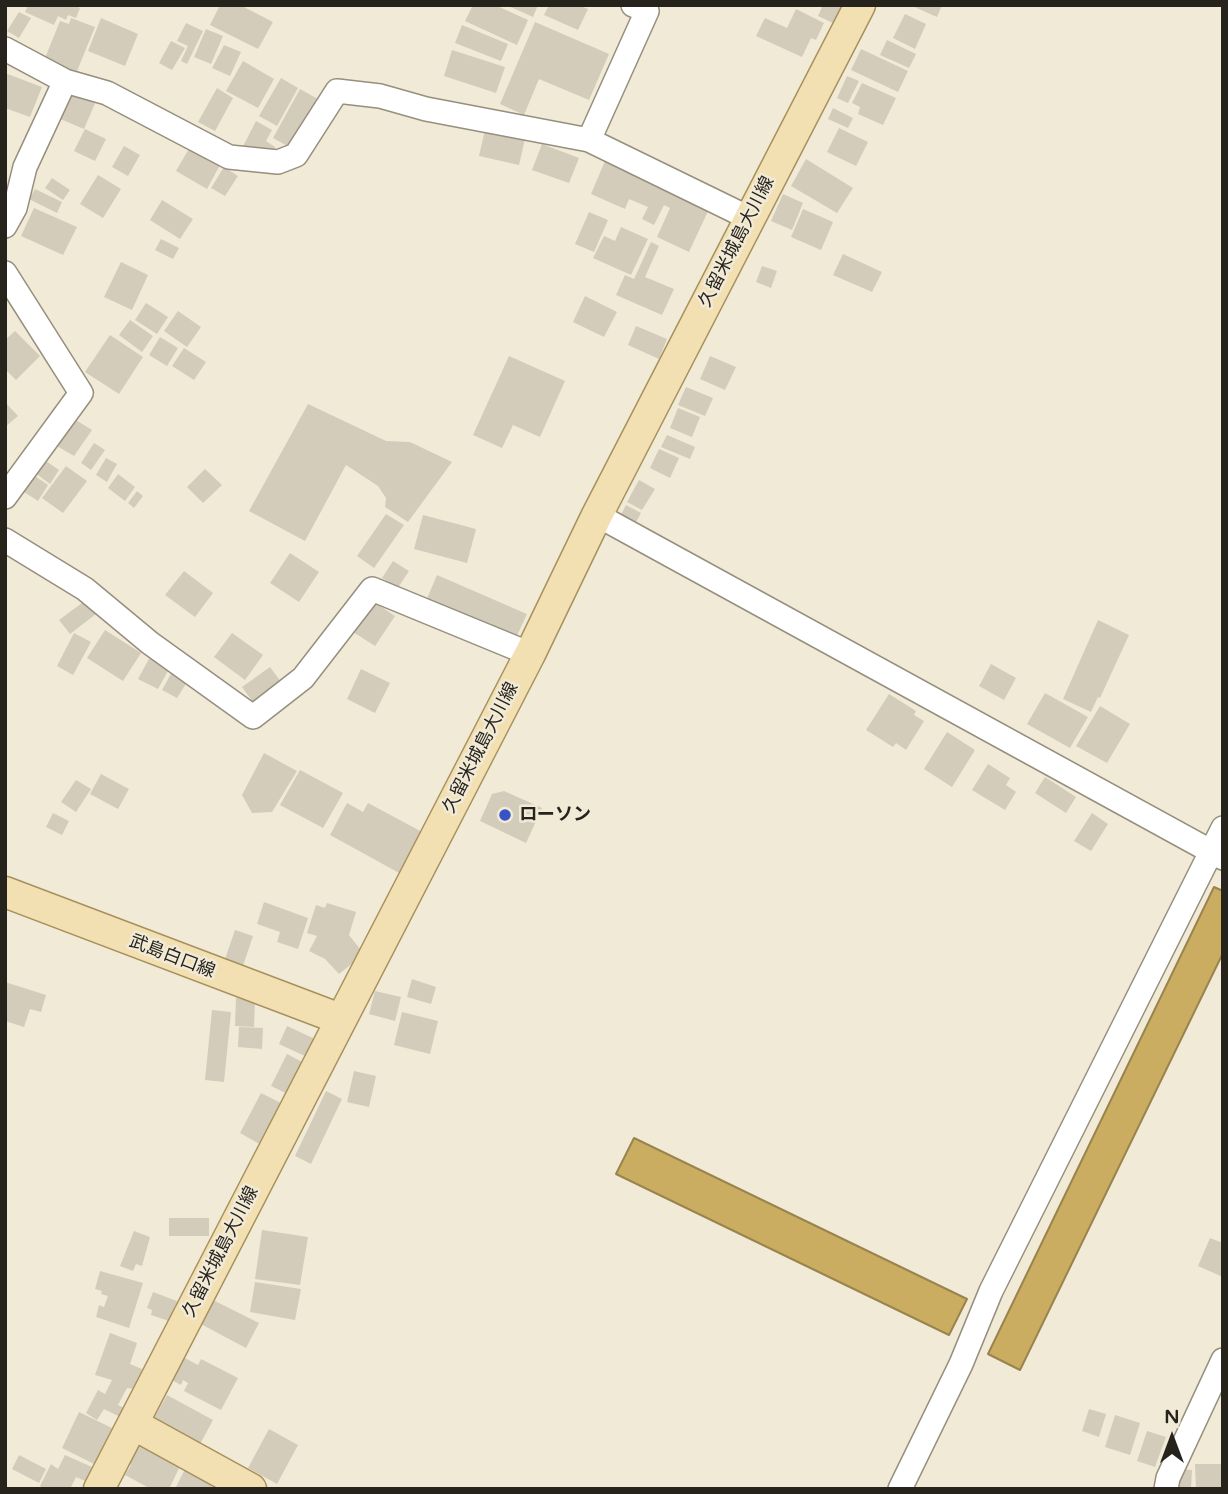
<!DOCTYPE html>
<meta charset="utf-8">
<style>
body{margin:0}
#map{position:relative;width:1228px;height:1494px;overflow:hidden;background:#f1ead7;font-family:"Varela Round",sans-serif}
canvas{display:block}
.frame{position:absolute;inset:0;border:7px solid #26231d;pointer-events:none}
.north{position:absolute;left:1137px;top:1403px;width:70px;height:70px;-webkit-text-stroke:5px #f1ead7;paint-order:stroke;rotate:0deg;font-size:19px;font-weight:700;line-height:28px;text-align:center;color:#26231d}
.north::after{content:'';display:block;margin:auto;width:24px;height:32px;background:#26231d;clip-path:polygon(50% 0,100% 100%,50% 72%,0 100%)}
</style>
<div id="map">
<canvas width="1228" height="1494"></canvas>
<div class="frame"></div>
<div class="north">N</div>
</div>
<script>
const g = document.querySelector('canvas').getContext('2d');
g.lineJoin = 'round';
function fill(path, color) {
  g.fillStyle = color;
  g.fill(path, 'evenodd');
}
function poly(rows) {
  const path = new Path2D();
  for (const r of rows) {
    path.moveTo(r[0], r[1]);
    for (let i = 2; i < r.length; i += 2) path.lineTo(r[i], r[i + 1]);
  }
  return path;
}
function trace(path, color, width, dash) {
  g.strokeStyle = color;
  g.lineWidth = width;
  g.lineCap = dash ? 'butt' : 'round';
  g.setLineDash(dash || []);
  g.stroke(path);
}
function label(font, color, halo, rows, align = 'center') {
  g.font = font + ' "Varela Round","Noto Sans JP",sans-serif';
  g.lineWidth = 5;
  g.setLineDash([]);
  g.textBaseline = 'middle';
  g.strokeStyle = halo;
  g.fillStyle = color;
  for (const [text, x, y, turn = 0] of rows) {
    g.save();
    g.translate(x, y);
    g.rotate((+turn || 0) * Math.PI / 180);
    g.textAlign = isNaN(turn) ? turn : align;
    if (halo) g.strokeText(text, 0, 0);
    g.fillText(text, 0, 0);
    g.restore();
  }
}
const water = poly([
 [1214,887,1223,891,1223,953,1020,1370,988,1354,1214,887],
 [634,1138,967,1299,949,1335,616,1174,634,1138]
]);
fill(water, '#cbad62');
trace(water, '#9a844d', 2);
fill(poly([
 [28,5,74,5,80,8,76,18,68,15,66,20,58,16,54,25,25,12],
 [220,5,240,5,273,22,258,49,210,25],
 [473,5,495,5,528,20,517,45,465,21],
 [506,5,538,5,533,17],
 [549,5,578,5,588,9,578,30,544,15],
 [823,5,843,5,835,24,818,16],
 [910,5,942,5,937,17],
 [796,9,824,23,816,40,811,38,802,57,756,36,765,18,787,28],
 [19,12,31,18,19,38,7,31],
 [905,14,926,24,915,49,893,38],
 [71,18,95,27,75,76,43,63,60,21,69,24],
 [101,18,138,34,125,66,88,51],
 [535,22,609,54,589,100,539,79,524,115,500,104],
 [186,23,203,31,187,64,181,61,188,46,177,41],
 [462,25,508,44,501,61,455,43],
 [206,29,223,36,211,64,194,57],
 [887,40,916,54,909,68,880,55],
 [171,41,185,48,172,70,159,63],
 [224,45,241,52,230,76,212,68],
 [861,49,908,71,898,92,851,70],
 [452,50,505,67,496,93,444,76],
 [243,61,274,79,258,108,226,91],
 [5,73,42,87,30,117,5,108],
 [847,76,859,81,848,103,837,98],
 [281,78,298,88,277,126,259,116],
 [862,83,896,98,883,125,858,114,860,107,852,103],
 [217,88,233,98,215,131,198,122],
 [300,89,325,103,298,152,273,138],
 [70,90,96,101,84,129,58,118],
 [833,108,853,118,848,128,828,119],
 [256,121,272,130,266,141,275,147,262,171,237,158],
 [839,128,868,142,856,166,827,152],
 [85,129,106,139,95,161,74,151],
 [485,130,525,139,519,165,479,156],
 [542,144,579,158,569,183,532,170],
 [124,146,140,155,128,176,112,167],
 [190,147,220,165,207,189,176,171],
 [806,159,853,188,837,213,791,186],
 [605,161,709,209,689,252,657,237,670,208,664,205,654,225,642,219,648,207,629,199,625,209,591,194],
 [224,167,238,176,225,196,211,188],
 [98,175,121,189,103,218,80,204],
 [52,178,70,190,63,200,45,188],
 [35,189,62,202,57,213,29,199],
 [783,194,803,203,792,230,771,221],
 [162,200,193,219,180,239,150,220],
 [34,208,77,227,63,255,21,236],
 [803,209,833,222,821,250,791,237],
 [589,212,608,220,594,252,575,244],
 [621,227,648,239,631,275,593,258,604,236,615,241],
 [161,239,179,248,173,259,155,250],
 [651,242,659,246,645,277,674,289,662,315,616,295,625,275,634,279],
 [843,254,882,272,872,292,833,275],
 [121,262,148,275,132,310,104,297],
 [762,266,777,271,771,288,756,282],
 [585,296,617,312,604,337,573,322],
 [146,303,168,317,157,334,135,320],
 [178,311,201,327,187,347,164,331],
 [130,320,153,336,142,352,119,335],
 [636,326,667,339,659,359,628,345],
 [15,331,40,356,16,380,5,369,5,340],
 [110,335,143,357,119,394,85,372],
 [160,337,178,348,167,366,149,355],
 [184,348,206,362,194,380,172,366],
 [509,356,565,381,540,437,513,425,502,448,473,435],
 [710,356,736,367,725,390,700,379],
 [686,387,713,398,705,416,678,405],
 [5,402,18,416,5,427],
 [308,404,386,441,410,442,452,462,408,522,385,507,386,498,378,486,346,465,305,541,249,511],
 [678,408,700,417,692,437,670,428],
 [74,419,92,430,74,456,57,446],
 [667,435,695,447,690,459,661,447],
 [94,443,105,450,91,470,81,463],
 [659,449,679,458,670,478,650,468],
 [106,458,117,464,107,482,96,475],
 [43,459,59,470,50,484,34,472],
 [66,466,87,481,63,513,42,498],
 [205,469,222,485,203,503,187,487],
 [32,474,48,485,38,501,21,490],
 [118,474,135,487,125,501,108,488],
 [639,480,655,489,642,510,627,502],
 [137,491,143,496,134,508,128,503],
 [626,505,641,513,632,530,617,522],
 [386,514,404,525,374,568,357,556],
 [423,515,476,529,467,563,414,549],
 [290,553,319,572,299,602,270,583],
 [393,561,409,571,398,588,382,578],
 [184,571,213,593,195,617,165,595],
 [437,575,527,614,515,640,426,601],
 [86,600,96,614,70,634,59,620],
 [374,602,395,616,375,646,353,632],
 [1098,620,1129,635,1100,698,1098,697,1091,712,1063,699],
 [105,630,141,653,123,681,87,658],
 [74,633,91,642,73,675,57,666],
 [232,633,263,655,245,680,214,657],
 [150,657,170,667,158,689,138,679],
 [991,664,1016,678,1004,700,979,686],
 [270,667,281,682,253,702,242,687],
 [361,669,390,683,375,713,347,699],
 [173,670,189,679,177,698,162,690],
 [1045,693,1088,717,1070,748,1027,724],
 [889,694,916,711,914,715,924,721,906,750,896,743,893,747,866,730],
 [1100,706,1130,724,1107,763,1076,746],
 [947,732,975,750,952,787,924,769],
 [264,753,297,771,272,812,252,813,242,795],
 [988,764,1010,778,1006,785,1016,792,1005,810,972,790],
 [300,770,343,793,323,828,280,805],
 [101,774,129,789,118,809,90,794],
 [1045,777,1076,797,1066,813,1035,793],
 [76,780,91,789,76,812,61,802],
 [504,791,542,808,526,843,480,821,492,794],
 [347,803,363,812,368,803,424,833,401,874,330,835],
 [53,813,69,821,62,835,46,827],
 [1092,813,1108,824,1091,851,1074,841],
 [264,902,308,918,298,949,277,942,280,932,257,924],
 [327,903,356,912,349,935,364,954,339,974,325,959,309,951,317,936,307,933,316,905,325,908],
 [235,930,253,936,243,966,225,959],
 [412,979,436,987,431,1004,407,997],
 [5,982,46,995,41,1012,30,1009,24,1027,5,1021],
 [375,991,401,997,395,1021,369,1014],
 [236,998,255,999,254,1027,235,1026],
 [212,1010,231,1012,224,1082,205,1080],
 [402,1012,438,1021,430,1054,394,1045],
 [287,1026,315,1039,307,1057,279,1044],
 [239,1027,263,1028,262,1049,238,1047],
 [287,1054,308,1065,292,1096,271,1086],
 [354,1071,376,1076,369,1107,347,1102],
 [326,1091,342,1099,311,1164,295,1156],
 [261,1093,285,1105,263,1146,240,1133],
 [169,1218,209,1218,209,1236,169,1236],
 [262,1230,308,1237,300,1285,255,1279],
 [134,1231,150,1237,142,1266,136,1264,133,1271,120,1266],
 [1210,1238,1223,1243,1223,1277,1198,1266],
 [100,1271,143,1283,129,1328,96,1317,99,1305,104,1307,108,1296,101,1294,102,1291,95,1289],
 [255,1282,301,1289,295,1320,250,1312],
 [153,1292,177,1301,169,1321,151,1315,152,1310,147,1308],
 [209,1298,259,1323,246,1348,197,1322],
 [110,1333,137,1343,130,1364,142,1369,134,1389,127,1388,118,1405,124,1408,120,1417,104,1409,97,1420,86,1413,98,1390,105,1394,112,1380,95,1375],
 [183,1357,198,1365,201,1359,238,1378,221,1410,184,1391,188,1383,183,1380,181,1385,170,1379],
 [167,1395,213,1420,199,1446,152,1422],
 [1089,1409,1106,1414,1099,1437,1082,1431],
 [79,1412,112,1428,94,1464,62,1448],
 [1115,1415,1140,1423,1130,1455,1105,1447],
 [269,1429,298,1445,277,1484,248,1468],
 [1147,1431,1166,1437,1155,1467,1137,1461],
 [139,1436,182,1462,169,1489,151,1489,125,1475,131,1465,125,1462],
 [19,1455,46,1469,39,1483,12,1469],
 [65,1455,92,1467,85,1481,76,1477,70,1489,45,1489,40,1486,51,1464,58,1469],
 [1195,1464,1223,1464,1223,1489,1196,1489],
 [187,1465,214,1480,210,1489,175,1489],
 [1174,1469,1192,1470,1191,1489,1173,1489]
]), '#d3ccba');
const minor = poly([
 [5,49,65,81,107,93,229,157,278,162,296,155,337,91,380,96,426,109,589,140,749,218],
 [589,140,647,11,633,5],
 [5,226,15,208,25,167,65,81],
 [5,273,81,393,5,497],
 [597,515,1223,858],
 [5,540,85,589,150,643,253,717,303,678,372,589,530,654],
 [900,1489,961,1364,991,1291,1223,828],
 [1166,1489,1168,1478,1223,1360]
]);
const major = poly([
 [5,892,340,1019],
 [133,1424,251,1489],
 [99,1489,530,654,597,515,860,5]
]);
trace(minor, '#968f7e', 26);
trace(major, '#a6915d', 33);
trace(minor, '#fff', 23);
trace(major, '#f3e0b2', 30);
for (const [x, y, r, color] of [
 [505,815,7,"#3754c5"]
]) {
  const dot = new Path2D();
  dot.arc(x, y, r, 0, 2 * Math.PI);
  g.fillStyle = color;
  g.fill(dot);
  trace(dot, '#f1ead7', 2.5);
}
label('18px', '#26231d', '#f1ead7', [
 ["久留米城島大川線",737,242,-63],
 ["久留米城島大川線",481,748,-63],
 ["武島白口線",172,957,21],
 ["久留米城島大川線",221,1252,-63]
]);
label('bold 18px', '#26231d', '#f1ead7', [
 ["ローソン",519,815]
], 'left');
</script>
